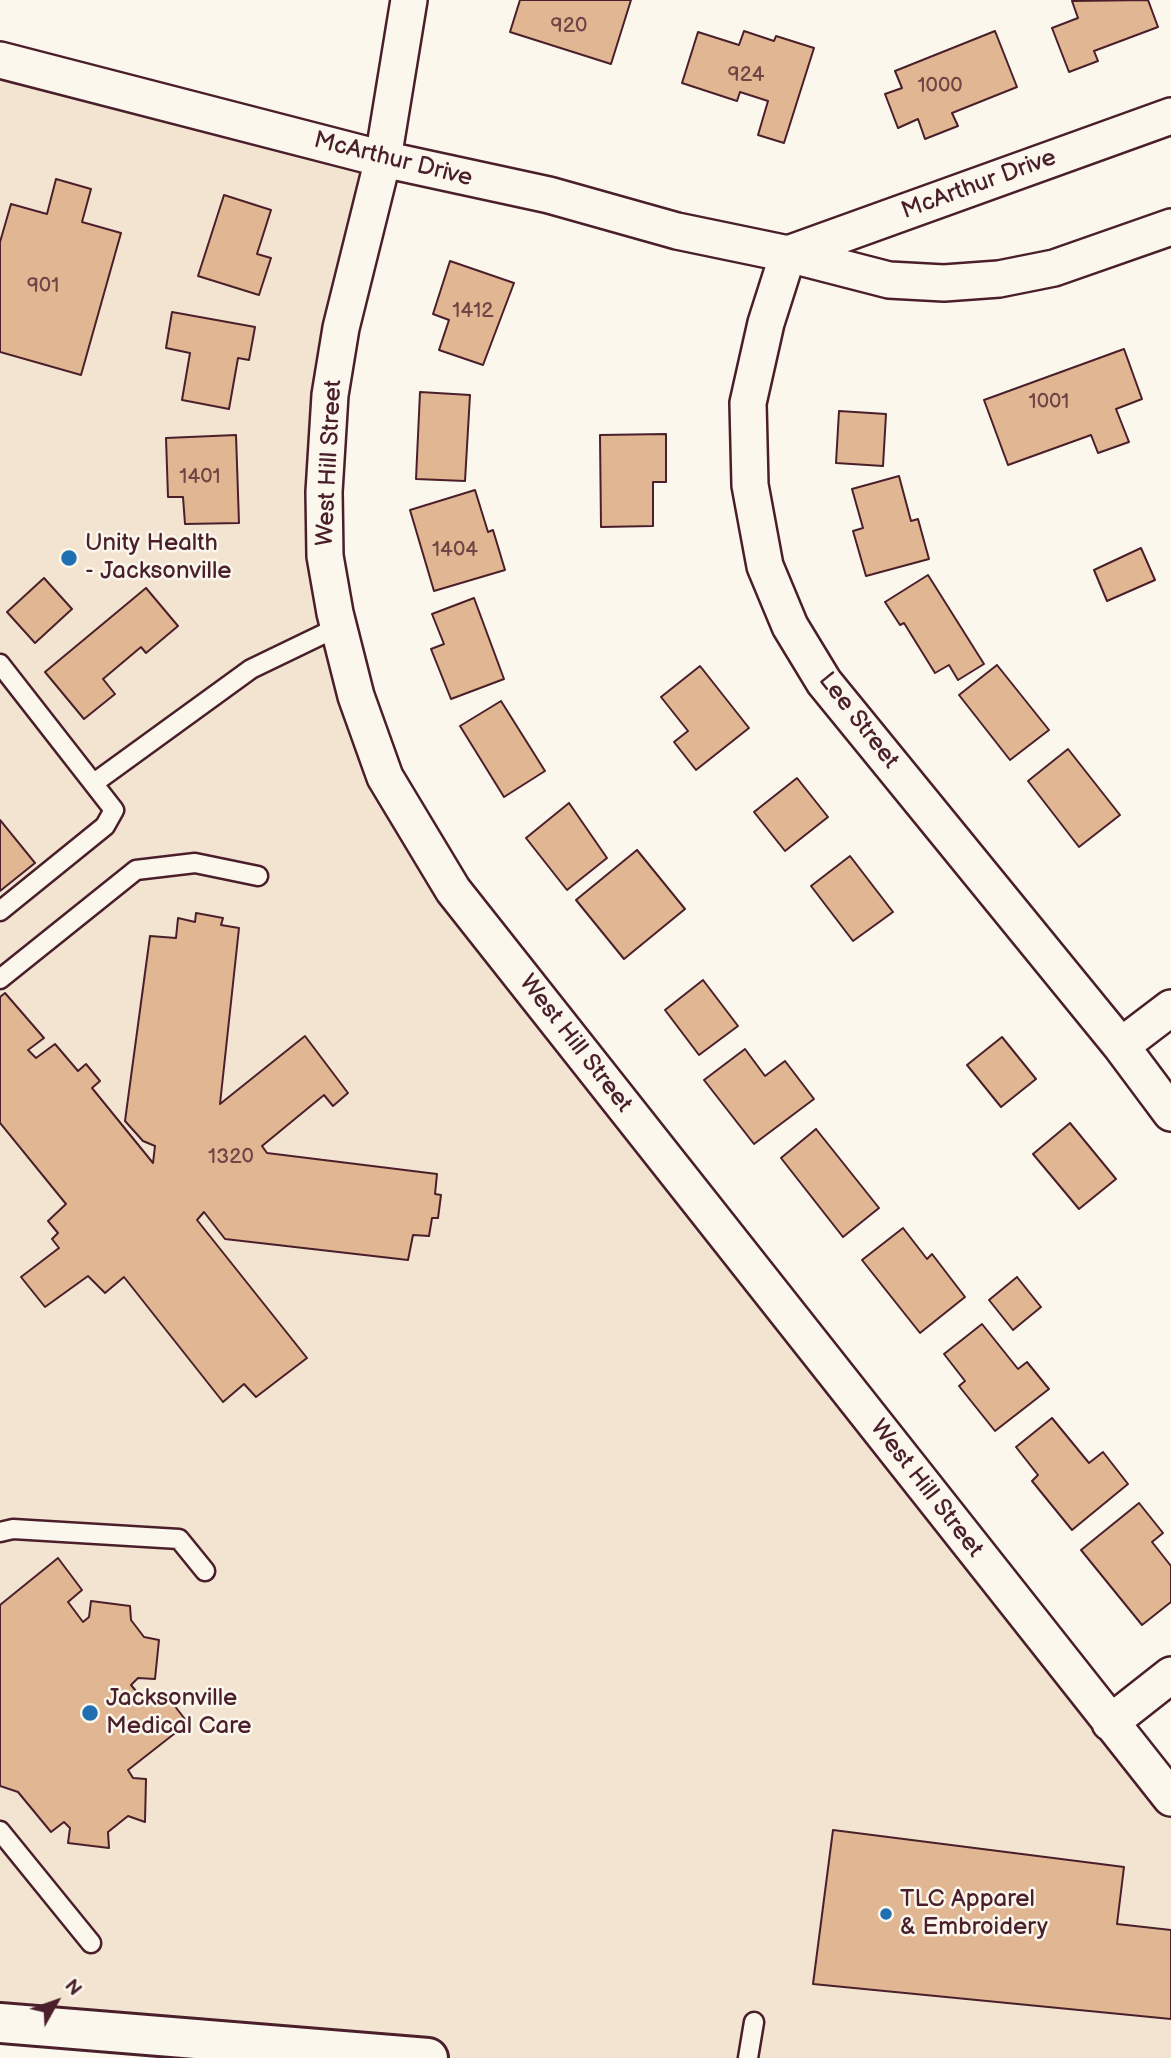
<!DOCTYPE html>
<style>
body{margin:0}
#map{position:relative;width:1171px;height:2058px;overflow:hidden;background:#fbf7ec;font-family:"Balsamiq Sans",sans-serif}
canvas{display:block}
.north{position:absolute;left:21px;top:1967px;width:70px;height:70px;-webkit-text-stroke:5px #fbf7ec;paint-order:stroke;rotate:50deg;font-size:19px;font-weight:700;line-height:28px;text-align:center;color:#4a1f2b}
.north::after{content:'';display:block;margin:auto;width:24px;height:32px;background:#4a1f2b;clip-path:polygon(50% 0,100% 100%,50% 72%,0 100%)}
</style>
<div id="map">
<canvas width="1171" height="2058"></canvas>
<div class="north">N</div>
</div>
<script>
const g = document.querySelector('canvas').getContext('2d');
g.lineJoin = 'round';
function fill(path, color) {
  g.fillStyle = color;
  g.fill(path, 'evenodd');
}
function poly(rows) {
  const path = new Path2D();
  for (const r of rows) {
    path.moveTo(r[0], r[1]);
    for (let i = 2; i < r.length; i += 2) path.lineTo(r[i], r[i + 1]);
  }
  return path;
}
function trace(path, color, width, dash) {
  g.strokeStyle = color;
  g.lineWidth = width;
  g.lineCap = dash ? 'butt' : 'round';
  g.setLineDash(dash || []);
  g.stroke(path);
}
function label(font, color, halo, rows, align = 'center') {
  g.font = font + ' "Balsamiq Sans",sans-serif';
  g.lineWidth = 5;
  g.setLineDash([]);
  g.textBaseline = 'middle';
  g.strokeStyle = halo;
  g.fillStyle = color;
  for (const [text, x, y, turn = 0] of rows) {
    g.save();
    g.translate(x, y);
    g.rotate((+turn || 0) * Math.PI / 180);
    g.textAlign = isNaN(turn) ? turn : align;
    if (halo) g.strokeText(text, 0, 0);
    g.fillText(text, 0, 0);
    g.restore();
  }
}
fill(poly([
 [0,60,383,159,324,492,385,777,1171,1798,1171,2058,322,2058,0,2023]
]), '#f3e4d1');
const building = poly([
 [520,0,631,0,611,64,510,32,520,0],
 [1148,0,1158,27,1094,51,1098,61,1069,72,1052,28,1078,18,1072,1,1148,0],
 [744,31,774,41,776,36,814,48,784,143,758,135,768,101,740,92,737,101,682,83,698,32,739,45,744,31],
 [995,31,1017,87,952,113,958,126,925,139,918,119,898,128,885,94,902,88,895,71,995,31],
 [56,179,91,189,82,222,121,233,81,375,0,352,0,242,11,204,47,214,56,179],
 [224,195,271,210,257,254,271,258,259,295,198,276,224,195],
 [450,261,514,283,483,365,439,350,449,320,433,314,450,261],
 [172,312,255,327,249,360,238,358,229,409,182,400,190,353,166,348,172,312],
 [1124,349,1142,399,1116,409,1129,442,1098,453,1091,435,1008,465,984,400,1124,349],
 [420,392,470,395,465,481,416,479,420,392],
 [839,411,886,414,883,466,836,463,839,411],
 [666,434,666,482,653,482,653,526,601,527,600,435,666,434],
 [236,435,239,523,185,524,183,497,168,497,166,438,236,435],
 [899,476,911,521,918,519,929,559,866,576,853,531,863,528,852,489,899,476],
 [475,490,488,532,493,530,505,570,434,591,410,510,475,490],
 [1141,548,1155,580,1107,601,1094,570,1141,548],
 [928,575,984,664,958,680,949,665,935,673,904,623,900,625,885,602,928,575],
 [44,578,72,609,35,643,7,612,44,578],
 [146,588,178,626,146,653,141,647,103,679,115,694,84,719,45,672,146,588],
 [474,598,504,679,451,699,431,649,444,644,432,614,474,598],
 [997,665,1049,730,1010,760,959,695,997,665],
 [700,666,749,728,696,770,674,742,688,731,661,697,700,666],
 [501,701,545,771,504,797,460,726,501,701],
 [1068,749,1120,815,1079,847,1028,781,1068,749],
 [797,778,828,817,785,851,754,812,797,778],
 [569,803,607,858,567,890,526,838,569,803],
 [0,820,35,863,0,891,0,820],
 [637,850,685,909,624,959,576,900,637,850],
 [850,856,893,912,853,941,811,886,850,856],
 [196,913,223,918,221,925,239,928,220,1104,305,1036,348,1093,333,1106,324,1095,262,1146,267,1153,437,1174,435,1194,441,1195,438,1218,432,1218,429,1236,413,1235,408,1260,225,1239,204,1212,197,1220,307,1358,256,1397,244,1384,223,1402,124,1277,105,1293,88,1276,45,1307,21,1277,59,1248,52,1239,58,1233,48,1221,66,1204,0,1123,0,997,5,993,44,1038,28,1050,36,1058,55,1044,78,1071,86,1064,100,1081,92,1088,153,1163,155,1146,143,1141,125,1121,150,936,176,938,178,918,195,922,196,913],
 [703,980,738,1026,699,1055,665,1010,703,980],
 [1002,1037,1036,1079,1001,1107,967,1065,1002,1037],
 [745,1049,765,1076,785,1061,814,1099,754,1144,704,1080,745,1049],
 [1070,1123,1116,1179,1079,1209,1033,1154,1070,1123],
 [816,1129,879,1208,843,1237,781,1158,816,1129],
 [903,1228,927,1259,932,1254,965,1297,920,1333,862,1260,903,1228],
 [1017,1277,1041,1307,1013,1330,989,1300,1017,1277],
 [982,1324,1018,1369,1027,1362,1049,1389,995,1431,959,1386,965,1381,944,1354,982,1324],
 [1052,1418,1089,1463,1103,1452,1128,1484,1072,1530,1032,1481,1038,1475,1016,1447,1052,1418],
 [1139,1503,1163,1533,1152,1542,1171,1566,1171,1602,1142,1625,1081,1550,1139,1503],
 [58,1558,82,1590,68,1602,83,1622,89,1617,91,1601,130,1606,131,1620,144,1637,159,1640,155,1679,138,1678,131,1685,146,1703,163,1691,188,1723,128,1770,133,1778,146,1779,145,1822,128,1816,108,1832,109,1848,68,1843,70,1828,64,1822,51,1832,18,1792,0,1786,0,1605,58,1558],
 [833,1830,1124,1867,1117,1924,1171,1930,1171,2019,813,1984,833,1830]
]);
fill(building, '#e1b692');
trace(building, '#4a1f2b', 2);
const service = poly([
 [0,664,114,810,105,826,0,911],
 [94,783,251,669,338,627],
 [0,979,136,870,195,863,258,876],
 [0,1532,13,1529,179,1539,205,1571],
 [0,1831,91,1943],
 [748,2058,754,2022]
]);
const minor = poly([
 [409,0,383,159,341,328,330,395,324,492,325,556,335,613,356,696,385,777,453,890,1171,1798],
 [0,60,383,159,549,195,677,231,788,254,889,280,944,283,999,279,1054,268,1171,227],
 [788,254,766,323,748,403,750,485,765,566,790,626,824,682,1121,1046,1171,1113],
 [788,254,1171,116],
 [1121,1046,1171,1008],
 [1110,1723,1171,1675]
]);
const secondary = poly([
 [0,2023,428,2058]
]);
trace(service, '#4a1f2b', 23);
trace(minor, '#4a1f2b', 40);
trace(secondary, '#4a1f2b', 44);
trace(service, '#fbf7ec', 18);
trace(minor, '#fbf7ec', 35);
trace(secondary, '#fbf7ec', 38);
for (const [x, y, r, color] of [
 [69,558,9,"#1f6fb2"],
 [90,1713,9,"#1f6fb2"],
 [886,1914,7,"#1f6fb2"]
]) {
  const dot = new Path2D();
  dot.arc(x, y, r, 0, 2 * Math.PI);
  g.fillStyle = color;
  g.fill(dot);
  trace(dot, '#fbf7ec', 2.5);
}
label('21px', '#704545', null, [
 ["920",569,27],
 ["924",746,76],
 ["1000",940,87],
 ["901",43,287],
 ["1412",473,312],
 ["1001",1049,403],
 ["1401",200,478],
 ["1404",455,551],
 ["1320",231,1158]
]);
label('24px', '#4a1f2b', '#fbf7ec', [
 ["McArthur Drive",393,160,14],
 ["McArthur Drive",979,185,-20],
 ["West Hill Street",330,463,-87],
 ["Lee Street",858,721,52],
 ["West Hill Street",575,1044,52],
 ["West Hill Street",926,1489,52]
]);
label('24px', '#4a1f2b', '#fbf7ec', [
 ["Unity Health",85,544],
 ["- Jacksonville",85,572],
 ["Jacksonville",106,1699],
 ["Medical Care",106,1727],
 ["TLC Apparel",900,1900],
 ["& Embroidery",900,1928]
], 'left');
</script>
